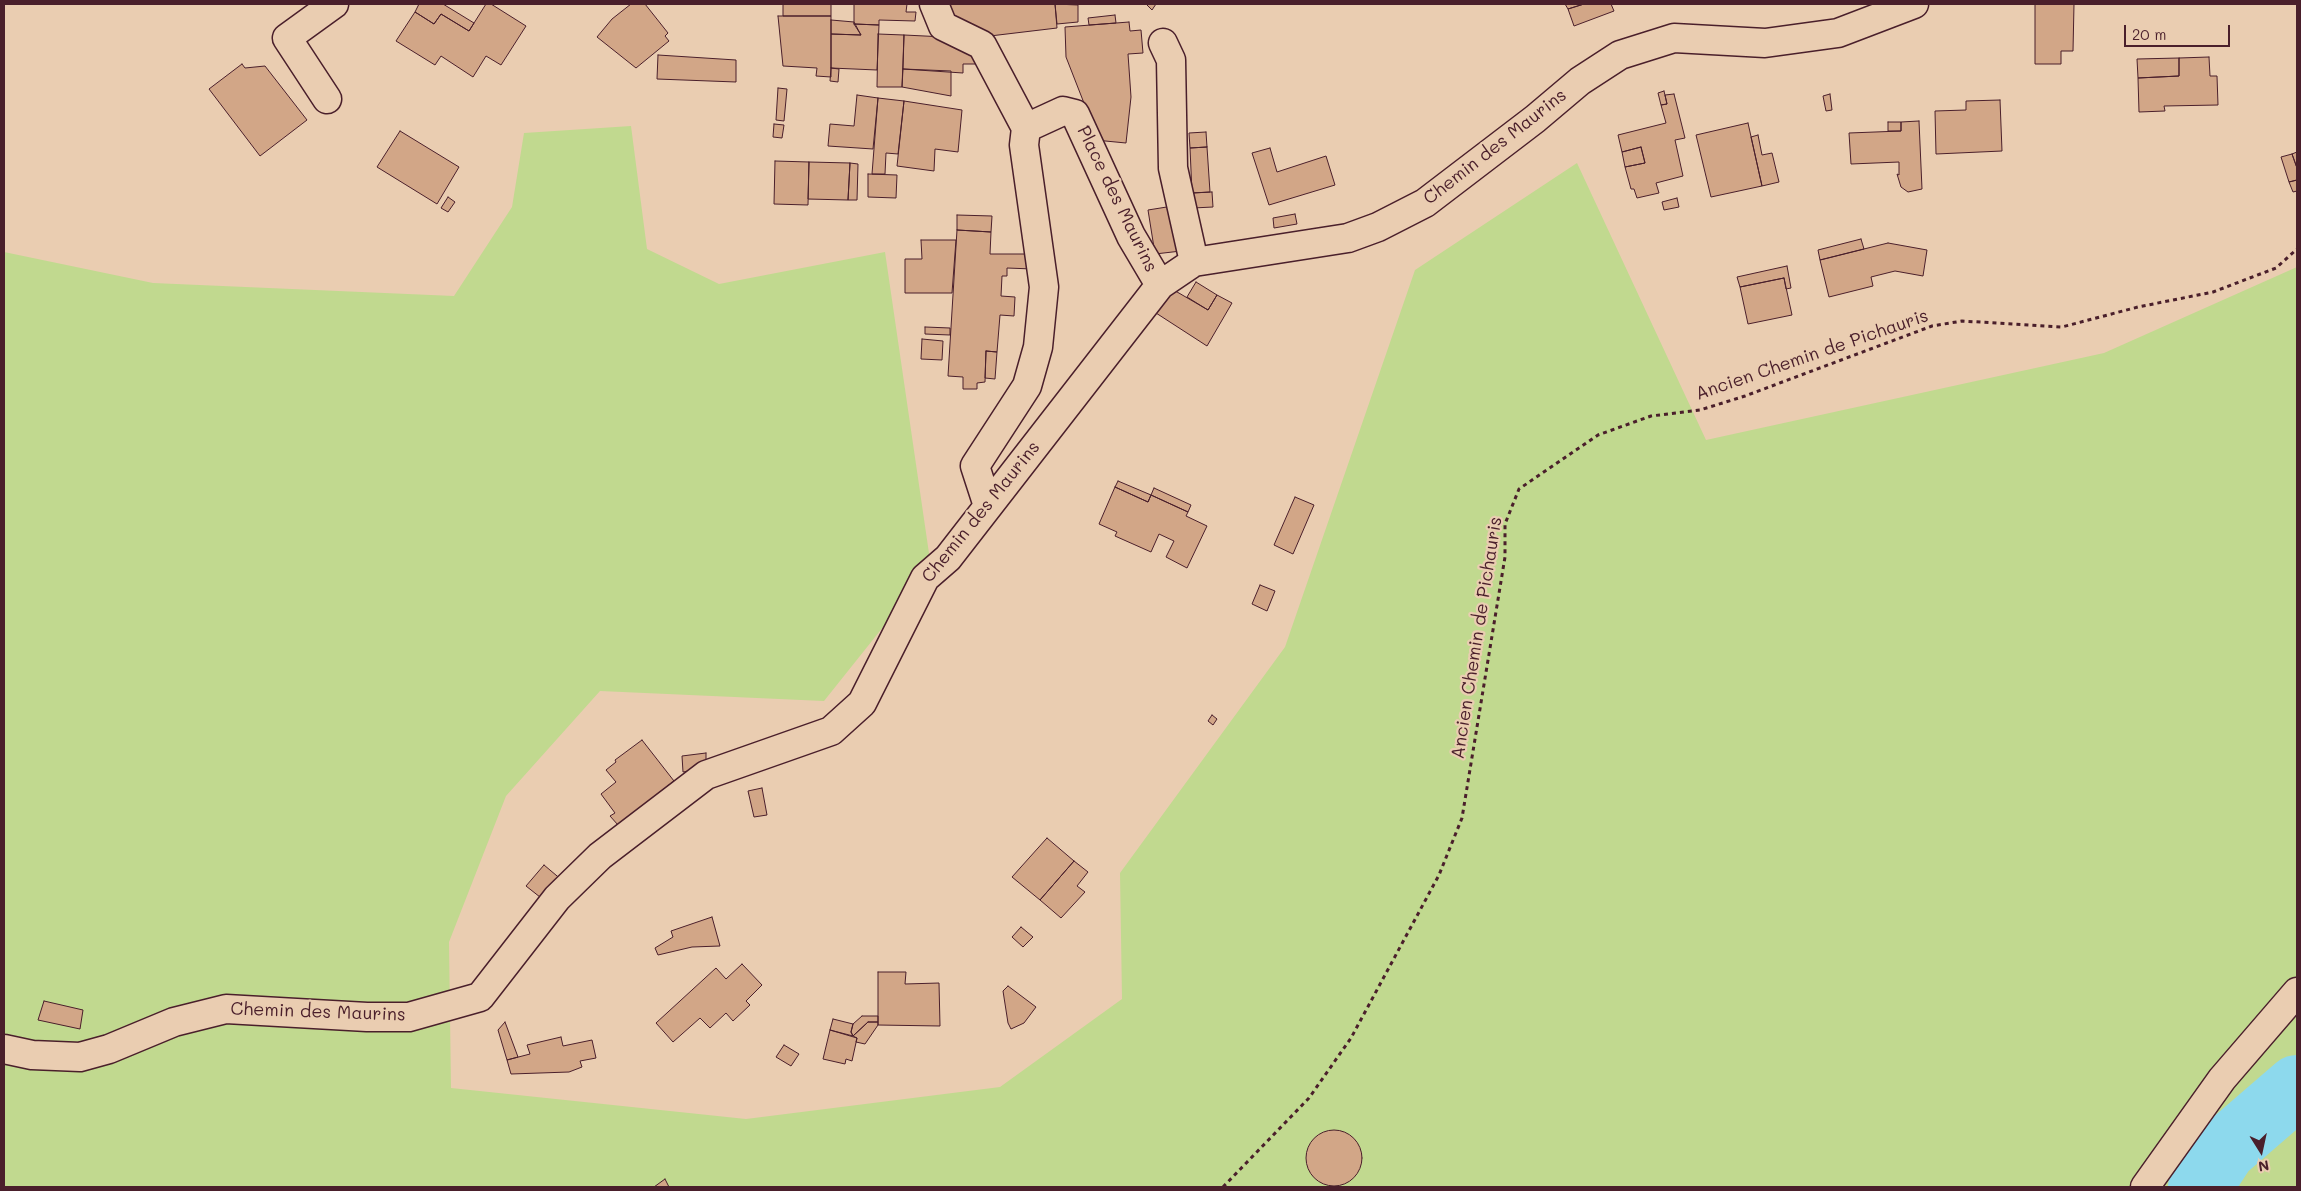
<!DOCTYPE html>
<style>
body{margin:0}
#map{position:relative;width:2301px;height:1191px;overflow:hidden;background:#eacdb1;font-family:Mali,sans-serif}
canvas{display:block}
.frame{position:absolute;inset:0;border:5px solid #4a1f2b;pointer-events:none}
.north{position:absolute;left:2236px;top:1126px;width:50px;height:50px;-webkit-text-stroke:4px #eacdb1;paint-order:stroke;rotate:170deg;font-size:14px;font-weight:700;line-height:20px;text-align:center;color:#4a1f2b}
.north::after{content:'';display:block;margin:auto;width:18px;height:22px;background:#4a1f2b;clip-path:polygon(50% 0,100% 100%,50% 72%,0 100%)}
.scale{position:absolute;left:2124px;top:25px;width:106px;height:22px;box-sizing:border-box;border:2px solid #4a1f2b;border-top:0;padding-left:6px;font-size:15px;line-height:18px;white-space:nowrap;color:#4a1f2b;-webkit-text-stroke:4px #eacdb1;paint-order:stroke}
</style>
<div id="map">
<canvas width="2301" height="1191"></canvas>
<div class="frame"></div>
<div class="north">N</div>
<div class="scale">20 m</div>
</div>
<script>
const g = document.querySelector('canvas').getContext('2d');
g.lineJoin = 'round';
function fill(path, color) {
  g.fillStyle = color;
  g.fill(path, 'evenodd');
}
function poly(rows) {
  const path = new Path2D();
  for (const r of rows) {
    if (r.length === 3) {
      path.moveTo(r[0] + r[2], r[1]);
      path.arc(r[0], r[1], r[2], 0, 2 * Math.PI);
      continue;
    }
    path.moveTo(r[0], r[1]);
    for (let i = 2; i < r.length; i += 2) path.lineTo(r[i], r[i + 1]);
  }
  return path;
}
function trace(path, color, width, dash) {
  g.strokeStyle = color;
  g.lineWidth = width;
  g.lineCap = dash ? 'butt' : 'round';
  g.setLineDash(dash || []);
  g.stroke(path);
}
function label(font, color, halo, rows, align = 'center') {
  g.font = font + ' Mali,sans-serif';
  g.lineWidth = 4.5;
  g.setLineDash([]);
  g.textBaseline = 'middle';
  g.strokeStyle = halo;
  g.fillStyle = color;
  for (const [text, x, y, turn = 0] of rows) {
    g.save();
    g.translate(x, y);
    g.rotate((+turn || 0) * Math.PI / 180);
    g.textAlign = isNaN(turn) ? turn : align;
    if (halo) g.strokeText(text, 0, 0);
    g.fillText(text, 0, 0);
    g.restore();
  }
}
fill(poly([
 [631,126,647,249,719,284,885,252,931,567,824,701,600,691,506,796,449,942,451,1088,746,1119,1000,1087,1122,999,1120,873,1285,647,1415,270,1577,163,1706,440,2104,353,2297,267,2297,1187,4,1187,4,252,153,283,454,296,512,207,524,133]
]), '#c1d98f');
trace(poly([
 [2200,1187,2224,1150,2297,1087]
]), '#8dd9ed', 64);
const building = poly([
 [419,4,443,4,474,23,469,31,441,14,434,24,415,12,419,4],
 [486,4,491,4,526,26,501,65,486,56,473,77,441,56,435,65,396,41,415,12,434,24,441,14,469,31,486,4],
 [631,4,645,4,668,33,665,36,669,41,636,68,597,37,612,19,631,4],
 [783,4,831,4,831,16,783,16,783,4],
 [854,4,907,4,906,12,916,12,915,21,879,20,879,25,854,24,854,4],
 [941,4,1055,4,1057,28,990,36,989,33,955,24,941,4],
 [1055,4,1078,5,1078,22,1057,24,1055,4],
 [1146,4,1156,4,1152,10,1146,4],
 [1565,4,1584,4,1568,9,1565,4],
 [1584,4,1611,4,1614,11,1574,26,1568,9,1584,4],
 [2035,4,2074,4,2073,51,2061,51,2061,64,2035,64,2035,4],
 [1115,15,1116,23,1089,25,1088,18,1115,15],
 [778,16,831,16,831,77,816,76,817,68,783,66,778,16],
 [831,20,854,22,861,35,831,34,831,20],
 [1129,22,1130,31,1141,30,1143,53,1128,54,1131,97,1126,143,1095,140,1091,121,1066,57,1065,27,1129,22],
 [854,24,879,25,877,70,831,68,831,34,861,35,854,24],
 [878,34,904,35,902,87,877,87,878,34],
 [904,35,945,37,982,60,980,64,963,64,963,73,903,69,904,35],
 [658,55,736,60,736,82,657,79,658,55],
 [2209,57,2210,76,2217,76,2218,105,2164,106,2165,111,2139,112,2138,78,2179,76,2179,58,2209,57],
 [2179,58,2179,76,2138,78,2137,59,2179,58],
 [242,64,245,68,265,66,307,120,260,156,209,89,242,64],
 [831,68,839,69,838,82,830,81,831,68],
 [903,69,951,71,951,96,902,87,903,69],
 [778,88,787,89,784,121,776,120,778,88],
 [1664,91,1667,104,1661,105,1658,93,1664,91],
 [1674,94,1685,138,1675,140,1683,176,1656,183,1659,193,1637,198,1634,189,1631,189,1625,167,1645,163,1641,147,1622,152,1618,135,1666,123,1661,105,1667,104,1665,95,1674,94],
 [1830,94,1832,110,1826,111,1823,96,1830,94],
 [857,95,878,98,873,149,828,146,830,124,854,126,857,95],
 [878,98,904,101,898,154,886,153,885,174,872,174,878,98],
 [2000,100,2002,151,1936,154,1935,111,1966,110,1966,101,2000,100],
 [904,101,962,110,958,152,935,149,934,171,897,166,904,101],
 [1919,121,1922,189,1908,192,1901,187,1897,174,1899,175,1899,162,1851,164,1849,133,1901,131,1901,122,1919,121],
 [1888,122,1901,122,1901,131,1888,131,1888,122],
 [1748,123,1762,186,1711,197,1696,135,1748,123],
 [774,124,784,125,782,138,773,137,774,124],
 [400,131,459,167,437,204,377,167,400,131],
 [1206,132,1207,147,1190,148,1189,133,1206,132],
 [1758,135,1762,155,1772,153,1779,182,1762,186,1751,137,1758,135],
 [1207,147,1210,192,1192,193,1190,148,1207,147],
 [1641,147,1645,163,1625,167,1622,152,1641,147],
 [1270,148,1277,172,1326,156,1335,185,1269,205,1252,153,1270,148],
 [2297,152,2297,168,2292,154,2297,152],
 [2292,154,2297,168,2297,180,2289,182,2281,157,2292,154],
 [775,161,809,162,808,205,774,204,775,161],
 [809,162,850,163,848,200,808,199,809,162],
 [850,163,858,164,857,200,848,200,850,163],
 [868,174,897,175,896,198,868,197,868,174],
 [2297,180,2297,191,2293,192,2289,182,2297,180],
 [1212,192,1213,207,1193,208,1192,193,1212,192],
 [448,197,455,202,448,212,441,208,448,197],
 [1677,198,1679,207,1664,210,1662,202,1677,198],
 [1173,206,1181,251,1155,254,1148,210,1173,206],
 [1295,214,1297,224,1274,228,1273,218,1295,214],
 [957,215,992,216,991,232,957,230,957,215],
 [957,230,991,232,990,254,1033,254,1033,269,1007,268,1007,276,1002,276,1001,296,1015,297,1014,316,1000,315,997,352,986,351,985,382,977,383,977,389,963,389,963,377,948,376,957,230],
 [1861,239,1864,249,1820,260,1818,250,1861,239],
 [921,240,956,240,952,293,905,293,905,259,922,259,921,240],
 [1888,243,1927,250,1923,276,1895,271,1871,277,1873,286,1829,297,1820,260,1888,243],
 [1787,266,1791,288,1786,289,1784,278,1740,287,1737,277,1787,266],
 [1784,278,1792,315,1748,324,1740,287,1784,278],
 [1196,282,1217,295,1208,310,1187,297,1196,282],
 [1172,289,1208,310,1217,295,1232,303,1207,346,1156,313,1172,289],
 [925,327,950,328,950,335,925,334,925,327],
 [922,339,943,341,942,360,921,359,922,339],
 [986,351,997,352,995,379,985,378,986,351],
 [1118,481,1151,495,1148,502,1115,487,1118,481],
 [1115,487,1148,502,1151,495,1188,512,1186,516,1207,526,1187,568,1166,557,1174,541,1159,534,1151,552,1115,536,1117,532,1099,524,1115,487],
 [1154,488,1191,505,1188,512,1151,495,1154,488],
 [1295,497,1314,505,1293,554,1274,545,1295,497],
 [1260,585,1275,591,1267,611,1252,604,1260,585],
 [1212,715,1217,719,1213,725,1208,721,1212,715],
 [642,740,674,781,618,825,610,816,615,813,601,794,616,782,606,770,616,762,615,760,642,740],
 [706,753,706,768,683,772,682,756,706,753],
 [762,788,767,815,754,817,748,791,762,788],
 [1047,838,1074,861,1040,900,1012,877,1047,838],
 [1074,861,1088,872,1077,886,1085,892,1061,918,1040,900,1074,861],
 [544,865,563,881,545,901,526,886,544,865],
 [712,917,720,946,692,947,658,955,655,948,673,937,671,931,712,917],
 [1021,927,1033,937,1023,947,1012,937,1021,927],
 [742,964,762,985,746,1001,750,1005,733,1021,726,1013,710,1028,700,1018,673,1042,656,1023,716,968,726,979,742,964],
 [878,972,906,972,905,984,939,983,940,1026,878,1025,878,972],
 [1008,986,1036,1007,1024,1023,1011,1029,1008,1023,1003,991,1008,986],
 [44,1001,83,1010,80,1029,38,1020,44,1001],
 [862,1016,878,1016,878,1022,868,1022,853,1036,851,1032,853,1024,862,1016],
 [833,1019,853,1024,851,1032,853,1036,830,1030,833,1019],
 [505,1022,518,1057,507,1060,498,1030,505,1022],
 [868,1022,878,1022,878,1025,865,1044,856,1042,857,1038,853,1036,868,1022],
 [830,1030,857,1038,852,1061,846,1059,845,1064,823,1059,830,1030],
 [561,1037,563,1046,592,1040,596,1058,580,1061,582,1067,569,1072,511,1074,507,1060,530,1054,527,1045,561,1037],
 [784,1045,799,1054,791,1066,776,1057,784,1045],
 [1334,1158,28],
 [665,1179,669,1187,654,1187,665,1179]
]);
fill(building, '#d2a687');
trace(building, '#4a1f2b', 1);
const street = poly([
 [934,4,943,26,982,45,1026,128],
 [1163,43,1171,60,1173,168,1194,262],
 [327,99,287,38,334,4],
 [988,506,975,466,1027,386,1038,347,1044,287,1024,145,1026,128,1063,111,1075,114,1131,236,1160,285],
 [4,1049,32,1055,80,1057,109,1049,174,1022,226,1009,367,1017,409,1017,480,997,557,898,600,856,706,775,831,731,862,703,925,578,948,558,1160,285,1194,262,1348,238,1378,227,1425,203,1535,119,1580,81,1620,55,1674,38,1765,43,1838,33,1914,4]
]);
const secondary = poly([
 [2145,1187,2222,1079,2297,992]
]);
trace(street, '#4a1f2b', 31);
trace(secondary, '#4a1f2b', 31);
trace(poly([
 [1223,1187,1309,1098,1351,1038,1439,875,1462,818,1505,557,1505,524,1519,489,1598,435,1651,416,1700,410,1745,396,1932,326,1962,321,2062,327,2138,307,2213,292,2276,268,2297,249]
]), '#4a1f2b', 3, [4, 4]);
trace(street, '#eacdb1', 28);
trace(secondary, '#eacdb1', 28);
label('18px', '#4a1f2b', '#eacdb1', [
 ["Chemin des Maurins",1495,147,-38],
 ["Place des Maurins",1117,199,64],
 ["Ancien Chemin de Pichauris",1812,355,-19],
 ["Chemin des Maurins",981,512,-51],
 ["Ancien Chemin de Pichauris",1477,638,-81],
 ["Chemin des Maurins",318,1012,2]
]);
</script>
